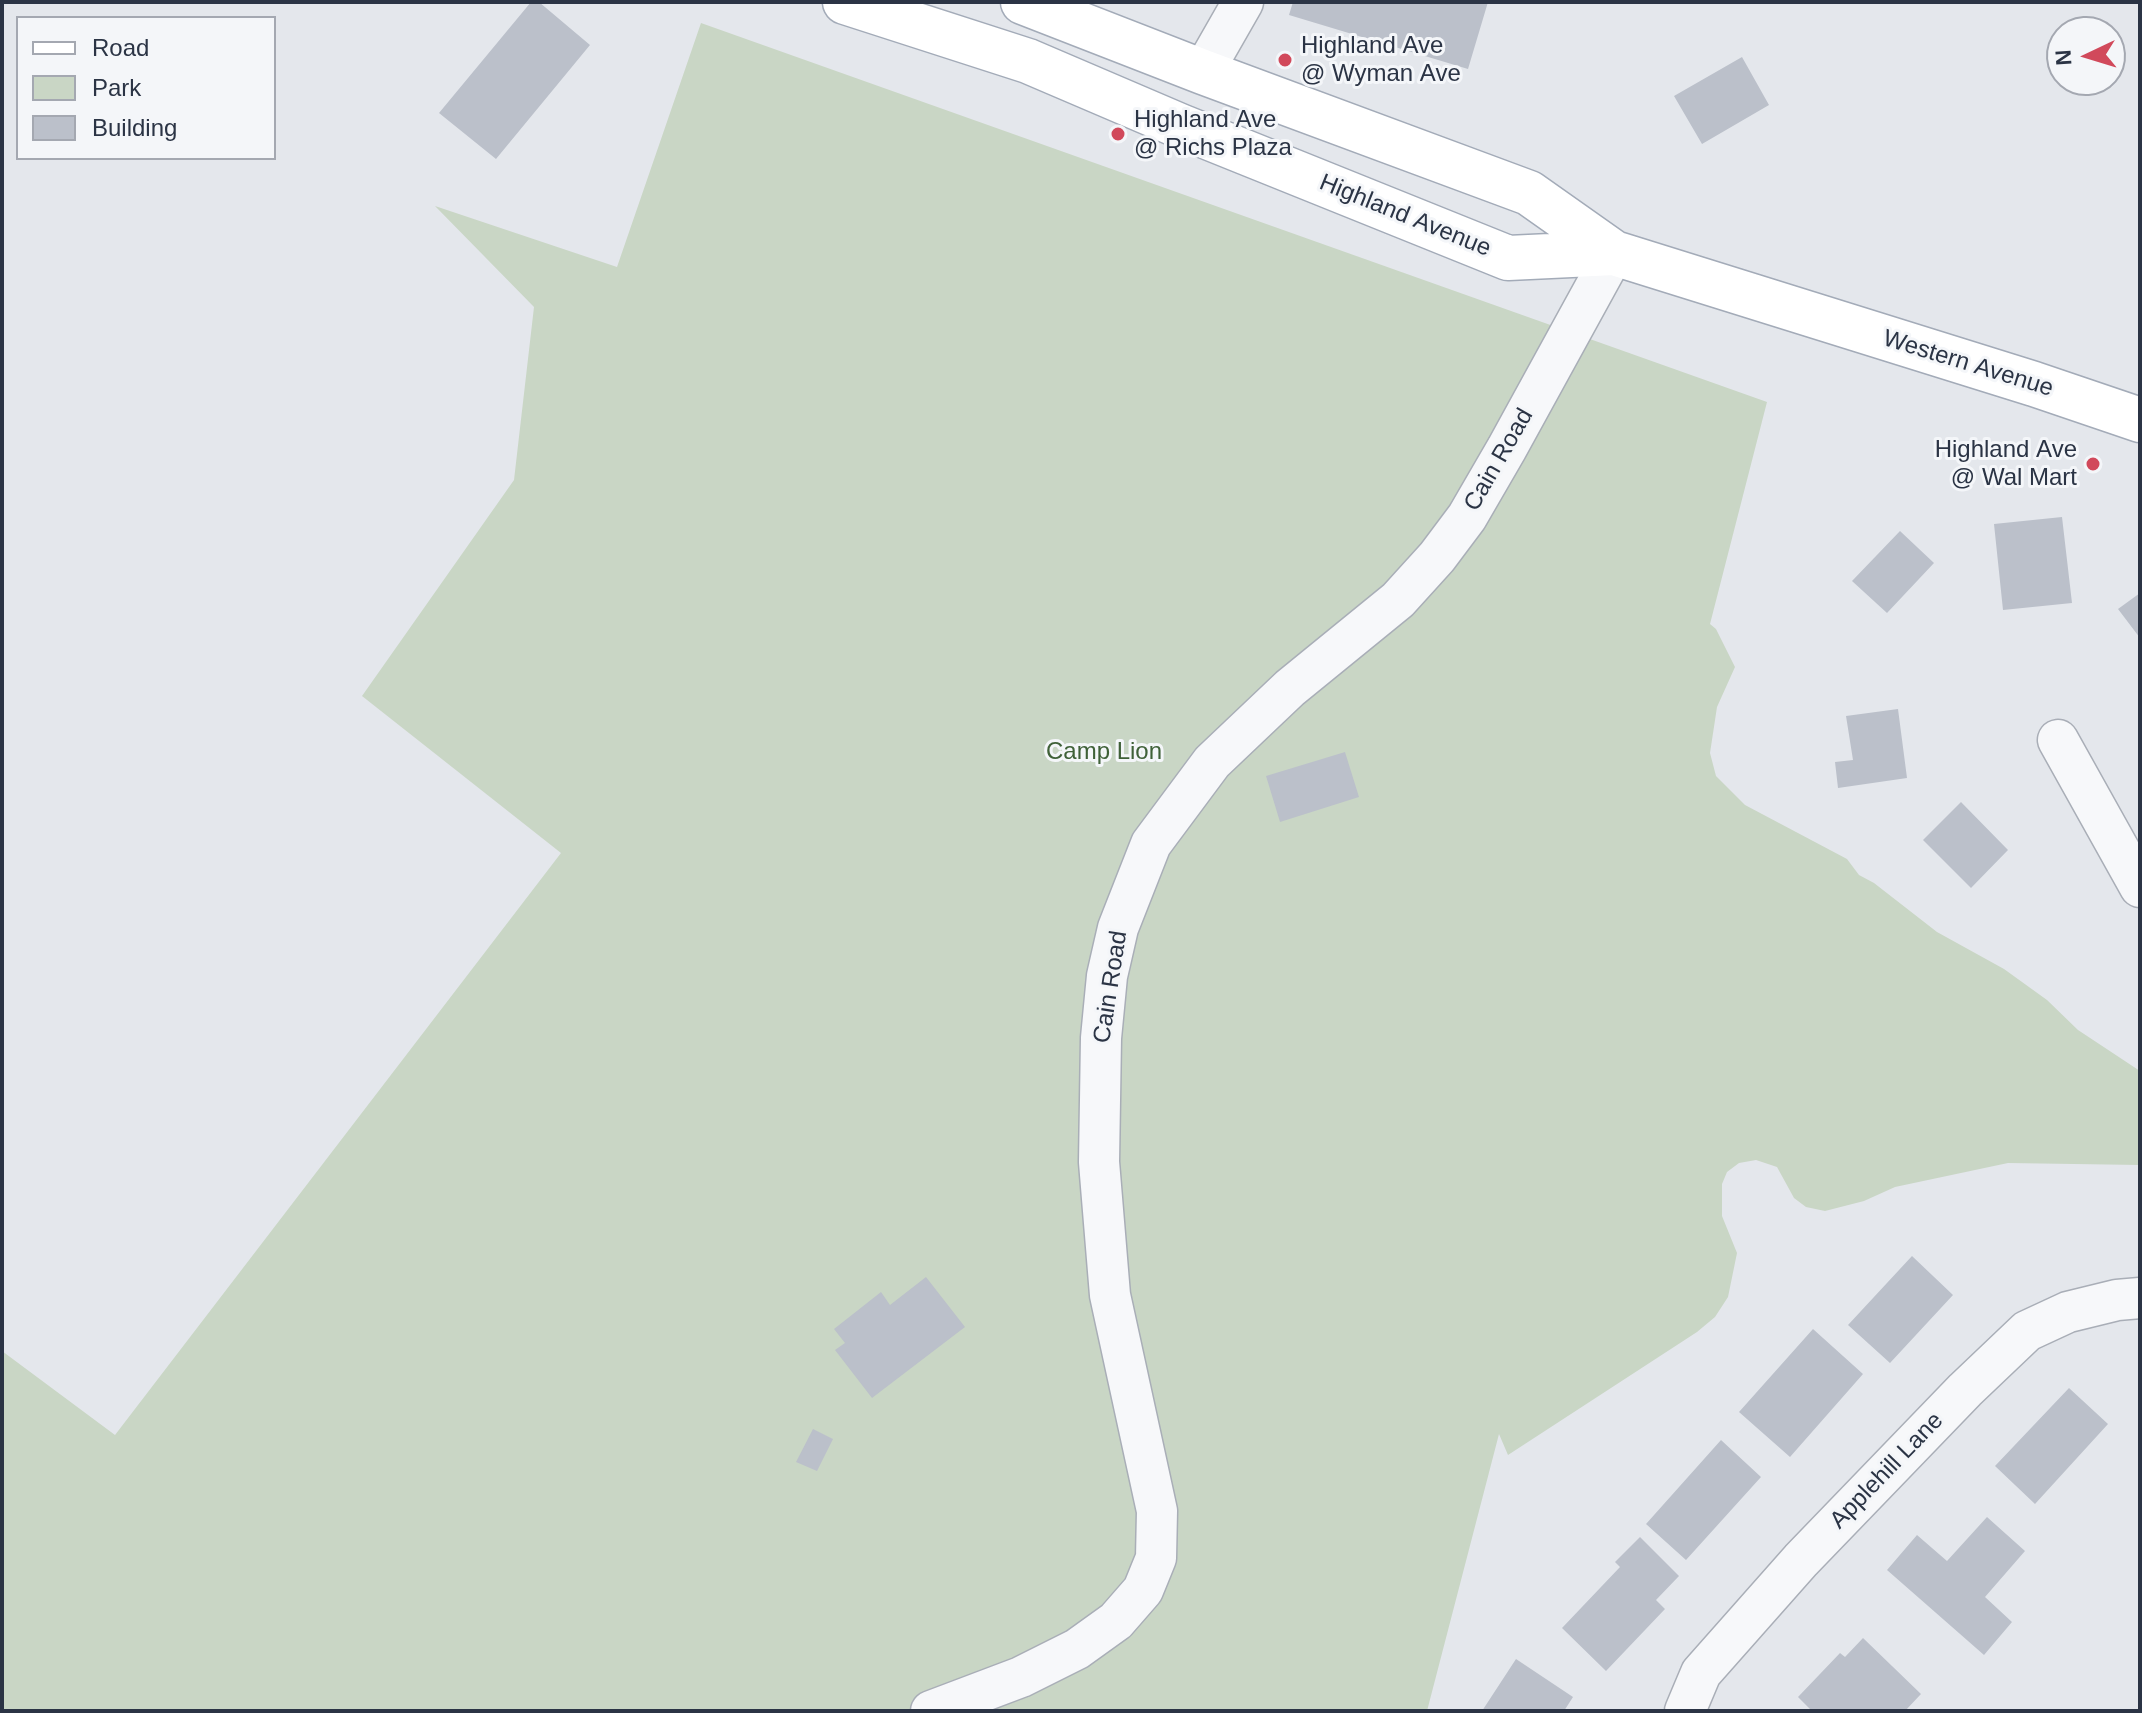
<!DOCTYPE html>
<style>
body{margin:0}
#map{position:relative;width:2142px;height:1713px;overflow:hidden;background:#e4e7ec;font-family:Arial,sans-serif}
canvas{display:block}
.frame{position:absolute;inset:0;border:4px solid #2b3445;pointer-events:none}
.legend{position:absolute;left:16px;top:16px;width:260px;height:144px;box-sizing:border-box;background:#f4f6f9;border:2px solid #a4a8b1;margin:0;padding:10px 14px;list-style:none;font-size:24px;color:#2b3445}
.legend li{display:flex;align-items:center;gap:16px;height:40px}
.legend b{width:40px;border:2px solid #a4a8b1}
.north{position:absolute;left:2046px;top:16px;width:80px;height:80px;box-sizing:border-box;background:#f4f6f9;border:2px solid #a4a8b1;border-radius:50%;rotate:266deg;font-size:22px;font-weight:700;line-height:32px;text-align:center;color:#2b3445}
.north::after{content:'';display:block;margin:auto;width:28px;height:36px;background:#d1495b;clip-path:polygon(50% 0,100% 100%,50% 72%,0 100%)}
</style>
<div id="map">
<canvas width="2142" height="1713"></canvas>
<div class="frame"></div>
<ul class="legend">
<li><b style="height:10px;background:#fff"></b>Road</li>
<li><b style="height:22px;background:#c9d6c5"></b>Park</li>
<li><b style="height:22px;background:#bbc0ca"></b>Building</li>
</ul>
<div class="north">N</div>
</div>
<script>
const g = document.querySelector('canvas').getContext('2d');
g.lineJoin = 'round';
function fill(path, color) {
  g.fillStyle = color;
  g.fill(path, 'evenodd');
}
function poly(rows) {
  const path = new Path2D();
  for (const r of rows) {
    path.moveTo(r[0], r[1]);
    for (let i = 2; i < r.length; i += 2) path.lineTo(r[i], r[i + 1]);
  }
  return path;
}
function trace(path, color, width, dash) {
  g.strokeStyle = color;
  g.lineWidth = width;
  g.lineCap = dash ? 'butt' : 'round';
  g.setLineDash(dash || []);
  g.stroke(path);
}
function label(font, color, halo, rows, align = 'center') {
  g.font = font + ' Arial,sans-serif';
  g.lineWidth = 6;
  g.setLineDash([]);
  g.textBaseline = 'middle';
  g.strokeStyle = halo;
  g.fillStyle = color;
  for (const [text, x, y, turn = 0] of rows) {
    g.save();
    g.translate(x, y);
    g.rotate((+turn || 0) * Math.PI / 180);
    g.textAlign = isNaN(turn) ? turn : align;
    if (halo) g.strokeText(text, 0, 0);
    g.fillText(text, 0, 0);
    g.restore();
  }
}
fill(poly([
 [701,23,1767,402,1710,624,1716,629,1735,667,1717,707,1710,753,1716,776,1745,805,1847,859,1859,875,1874,883,1937,932,2004,969,2047,1000,2078,1030,2140,1071,2140,1165,2008,1163,1895,1187,1864,1201,1825,1211,1806,1207,1794,1198,1777,1167,1756,1160,1739,1163,1727,1172,1722,1184,1722,1216,1737,1253,1728,1297,1715,1317,1697,1332,1508,1455,1499,1434,1427,1711,2,1711,2,1351,115,1435,561,853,362,696,514,480,534,307,435,206,617,267]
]), '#c9d6c5');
fill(poly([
 [531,2,539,2,590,45,496,159,439,113],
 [1293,2,1488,2,1468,69,1289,15],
 [1742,57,1769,105,1702,144,1674,96],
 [2062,517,2072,603,2003,610,1994,524],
 [1900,531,1934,563,1887,613,1852,581],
 [2140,593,2140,638,2118,609],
 [1898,709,1907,778,1838,788,1835,762,1853,760,1846,716],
 [1345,752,1359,797,1280,822,1266,776],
 [1961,802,2008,850,1971,888,1923,840],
 [1912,1256,1953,1295,1890,1363,1848,1325],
 [926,1277,965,1327,872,1398,835,1350,845,1343,834,1329,881,1292,890,1305],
 [1813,1329,1863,1374,1790,1457,1739,1412],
 [2069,1388,2108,1424,2035,1504,1995,1466],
 [813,1429,833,1439,817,1471,796,1462],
 [1721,1440,1761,1477,1686,1560,1646,1524],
 [1987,1517,2025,1551,1985,1597,2012,1622,1984,1655,1887,1570,1917,1535,1947,1561],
 [1640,1537,1679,1576,1656,1600,1665,1609,1606,1671,1562,1628,1620,1567,1615,1562],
 [1863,1638,1921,1694,1905,1711,1812,1711,1798,1697,1840,1653,1845,1657],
 [1516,1659,1573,1697,1564,1711,1482,1711]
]), '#bbc0ca');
const minor = poly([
 [1203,72,1243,2],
 [2058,740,2140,887],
 [931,1711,1021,1677,1077,1649,1116,1621,1143,1590,1156,1558,1157,1511,1110,1295,1099,1162,1101,1038,1107,976,1118,928,1151,844,1212,762,1290,688,1398,600,1437,557,1467,517,1507,448,1614,253],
 [1685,1711,1701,1673,1801,1560,1965,1390,2027,1331,2068,1312,2117,1300,2140,1298]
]);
const primary = poly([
 [845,2,1028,61,1180,126,1508,258,1614,253],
 [1023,2,1203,72,1529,193,1614,253,2034,384,2140,420]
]);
trace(minor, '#a9aeb7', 43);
trace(primary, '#a3abb8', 47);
trace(minor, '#f7f8fa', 40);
trace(primary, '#fff', 44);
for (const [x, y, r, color] of [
 [1285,60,8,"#d1495b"],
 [1118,134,8,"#d1495b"],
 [2093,464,8,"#d1495b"]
]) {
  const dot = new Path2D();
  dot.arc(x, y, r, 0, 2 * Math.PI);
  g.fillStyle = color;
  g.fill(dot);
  trace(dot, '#f4f6f9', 3);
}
label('24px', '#2b3445', '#f4f6f9', [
 ["Highland Ave",1301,46],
 ["@ Wyman Ave",1301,74],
 ["Highland Ave",1134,120],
 ["@ Richs Plaza",1134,148],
 ["Highland Ave",2077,450,"right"],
 ["@ Wal Mart",2077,478,"right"]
], 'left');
label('24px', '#2b3445', '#f4f6f9', [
 ["Highland Avenue",1405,216,22],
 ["Western Avenue",1968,364,17],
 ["Cain Road",1499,460,-60],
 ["Cain Road",1111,987,-81],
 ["Applehill Lane",1887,1471,-46]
]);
label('24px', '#3f6138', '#f4f6f9', [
 ["Camp Lion",1104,752]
]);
</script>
